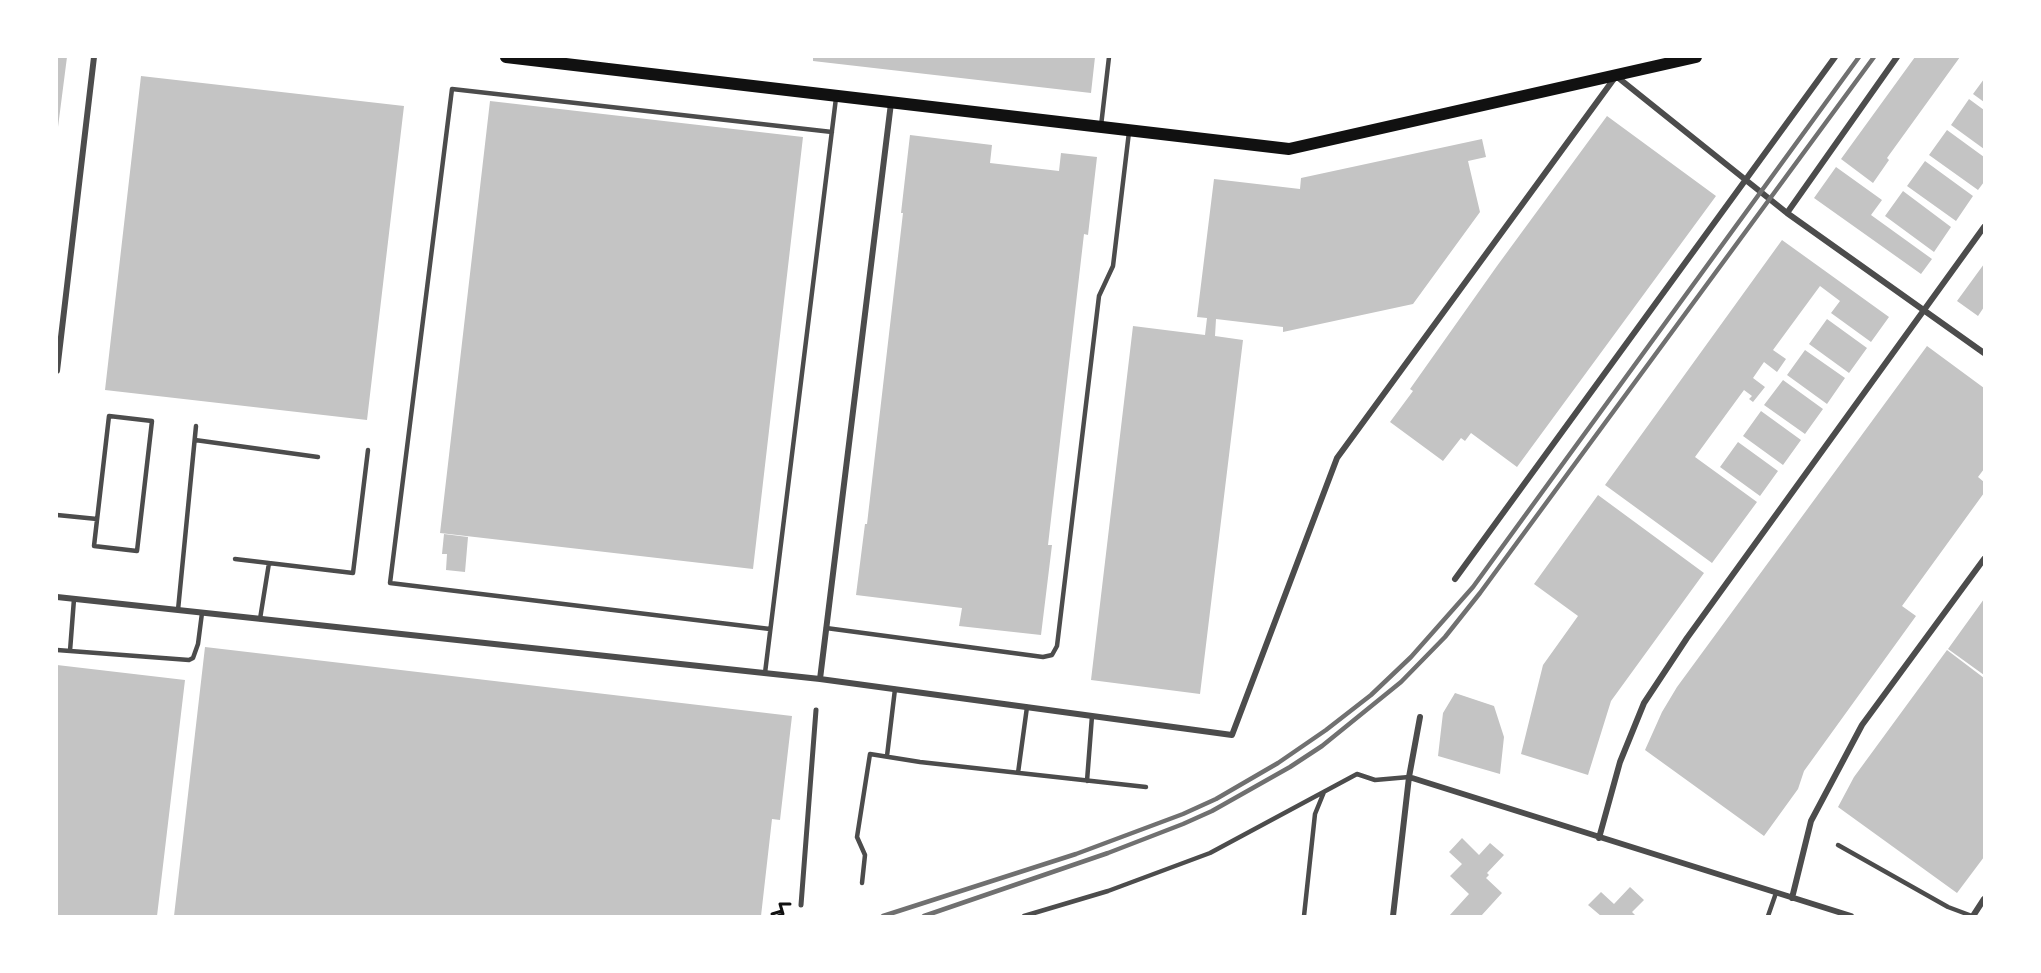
<!DOCTYPE html>
<style>
body{margin:0}
#map{position:relative;width:2041px;height:973px;overflow:hidden;background:#fff;font-family:Commissioner,sans-serif}
canvas{display:block}
.frame{position:absolute;inset:0;border:58px solid #fff;pointer-events:none}
</style>
<div id="map">
<canvas width="2041" height="973"></canvas>
<div class="frame"></div>
</div>
<script>
const g = document.querySelector('canvas').getContext('2d');
g.lineJoin = 'round';
function fill(path, color) {
  g.fillStyle = color;
  g.fill(path, 'evenodd');
}
function poly(rows) {
  const path = new Path2D();
  for (const r of rows) {
    path.moveTo(r[0], r[1]);
    for (let i = 2; i < r.length; i += 2) path.lineTo(r[i], r[i + 1]);
  }
  return path;
}
function trace(path, color, width, dash) {
  g.strokeStyle = color;
  g.lineWidth = width;
  g.lineCap = dash ? 'butt' : 'round';
  g.setLineDash(dash || []);
  g.stroke(path);
}
fill(poly([
 [57,57,67,57,58,127,57,127],
 [813,57,1095,57,1091,93,813,61],
 [1915,57,1960,57,1887,158,1889,160,1873,183,1841,159],
 [141,76,404,106,367,420,105,390],
 [1984,79,1984,102,1973,94],
 [1969,99,1984,110,1984,149,1951,125],
 [490,101,803,137,753,569,440,533],
 [1607,116,1716,196,1517,467,1471,433,1465,441,1461,438,1443,461,1390,422,1413,391,1410,389,1497,266],
 [1947,130,1984,157,1984,182,1978,190,1929,155],
 [910,135,992,145,990,163,1059,171,1061,153,1097,157,1088,235,1084,234,1048,545,1052,545,1041,635,959,626,962,608,856,595,865,524,867,524,903,213,901,213],
 [1482,139,1486,157,1468,161,1480,212,1413,304,1283,332,1283,327,1216,319,1215,336,1243,340,1200,694,1091,680,1133,326,1205,335,1207,318,1197,317,1214,179,1300,189,1301,178],
 [1925,161,1973,196,1956,221,1907,186],
 [1836,167,1882,200,1871,215,1932,259,1921,274,1814,198],
 [1903,191,1951,227,1934,252,1885,216],
 [1782,240,1889,317,1871,342,1831,313,1840,301,1820,286,1773,350,1786,359,1777,372,1764,362,1753,378,1765,387,1753,402,1749,399,1752,396,1744,390,1695,457,1757,502,1712,563,1605,485],
 [1984,264,1984,307,1978,316,1957,301],
 [1827,319,1867,348,1849,373,1809,344],
 [1927,346,1984,388,1984,469,1978,477,1984,482,1984,493,1902,606,1916,616,1804,771,1798,789,1764,836,1645,750,1662,712,1677,687],
 [1805,350,1845,378,1827,404,1787,375],
 [1783,380,1823,409,1805,434,1764,405],
 [1761,411,1801,440,1783,465,1743,436],
 [1738,442,1778,471,1760,496,1720,467],
 [1598,495,1704,573,1611,701,1588,775,1521,754,1543,665,1578,616,1534,584],
 [444,534,468,537,465,572,446,570,447,554,442,554],
 [1984,599,1984,675,1948,649],
 [205,647,792,716,780,820,772,819,761,916,174,916],
 [1947,650,1984,678,1984,857,1957,893,1838,807,1854,777],
 [57,665,185,680,157,916,57,916],
 [1455,693,1494,706,1504,737,1500,774,1438,756,1443,713],
 [1462,838,1479,855,1490,843,1504,855,1487,873,1489,875,1486,878,1502,893,1481,916,1449,916,1469,894,1450,876,1462,864,1449,852],
 [1630,887,1644,900,1632,912,1636,916,1601,916,1588,905,1601,892,1614,904]
]), '#c4c4c4');
trace(poly([
 [773,916,772,914,782,911],
 [778,916,783,914,780,904,790,904]
]), '#111', 3);
trace(poly([
 [1101,126,1109,57],
 [109,416,152,421,137,551,94,546,109,416],
 [195,440,318,457],
 [57,515,97,519],
 [235,559,353,573,368,450],
 [178,610,196,426],
 [260,619,269,563],
 [826,628,1043,657,1052,655,1057,646,1099,296,1113,266,1129,132],
 [770,629,390,583,452,89,832,132],
 [57,650,189,660,193,658,198,644,202,613],
 [70,651,74,599],
 [765,673,836,98],
 [887,756,895,689],
 [1018,773,1027,707],
 [1087,781,1092,716],
 [1838,845,1948,907,1972,916],
 [862,883,865,855,857,837,870,754,920,762,1146,787],
 [1024,916,1108,891,1210,853,1357,774,1375,780,1409,777],
 [1304,916,1315,814,1324,792],
 [1768,916,1776,893]
]), '#4c4c4c', 4.5);
trace(poly([
 [801,905,816,710]
]), '#4c4c4c', 5);
trace(poly([
 [1787,213,1897,57],
 [57,371,94,57],
 [1455,579,1835,57],
 [57,597,820,679,1232,735,1337,458,1616,76,1787,213,1984,353],
 [820,679,891,103],
 [1409,777,1851,916],
 [1599,838,1620,762,1644,703,1687,638,1984,227],
 [1792,898,1811,821,1862,725,1984,559],
 [1393,916,1409,777,1420,717],
 [1973,916,1984,899]
]), '#4c4c4c', 6);
trace(poly([
 [506,57,1289,149,1696,57]
]), '#111', 12);
trace(poly([
 [883,916,1076,854,1183,814,1216,799,1278,763,1326,730,1371,695,1411,657,1473,587,1859,57],
 [924,916,1108,853,1183,824,1212,811,1290,767,1322,746,1401,682,1445,637,1480,593,1874,57]
]), '#707070', 4.5);
</script>
